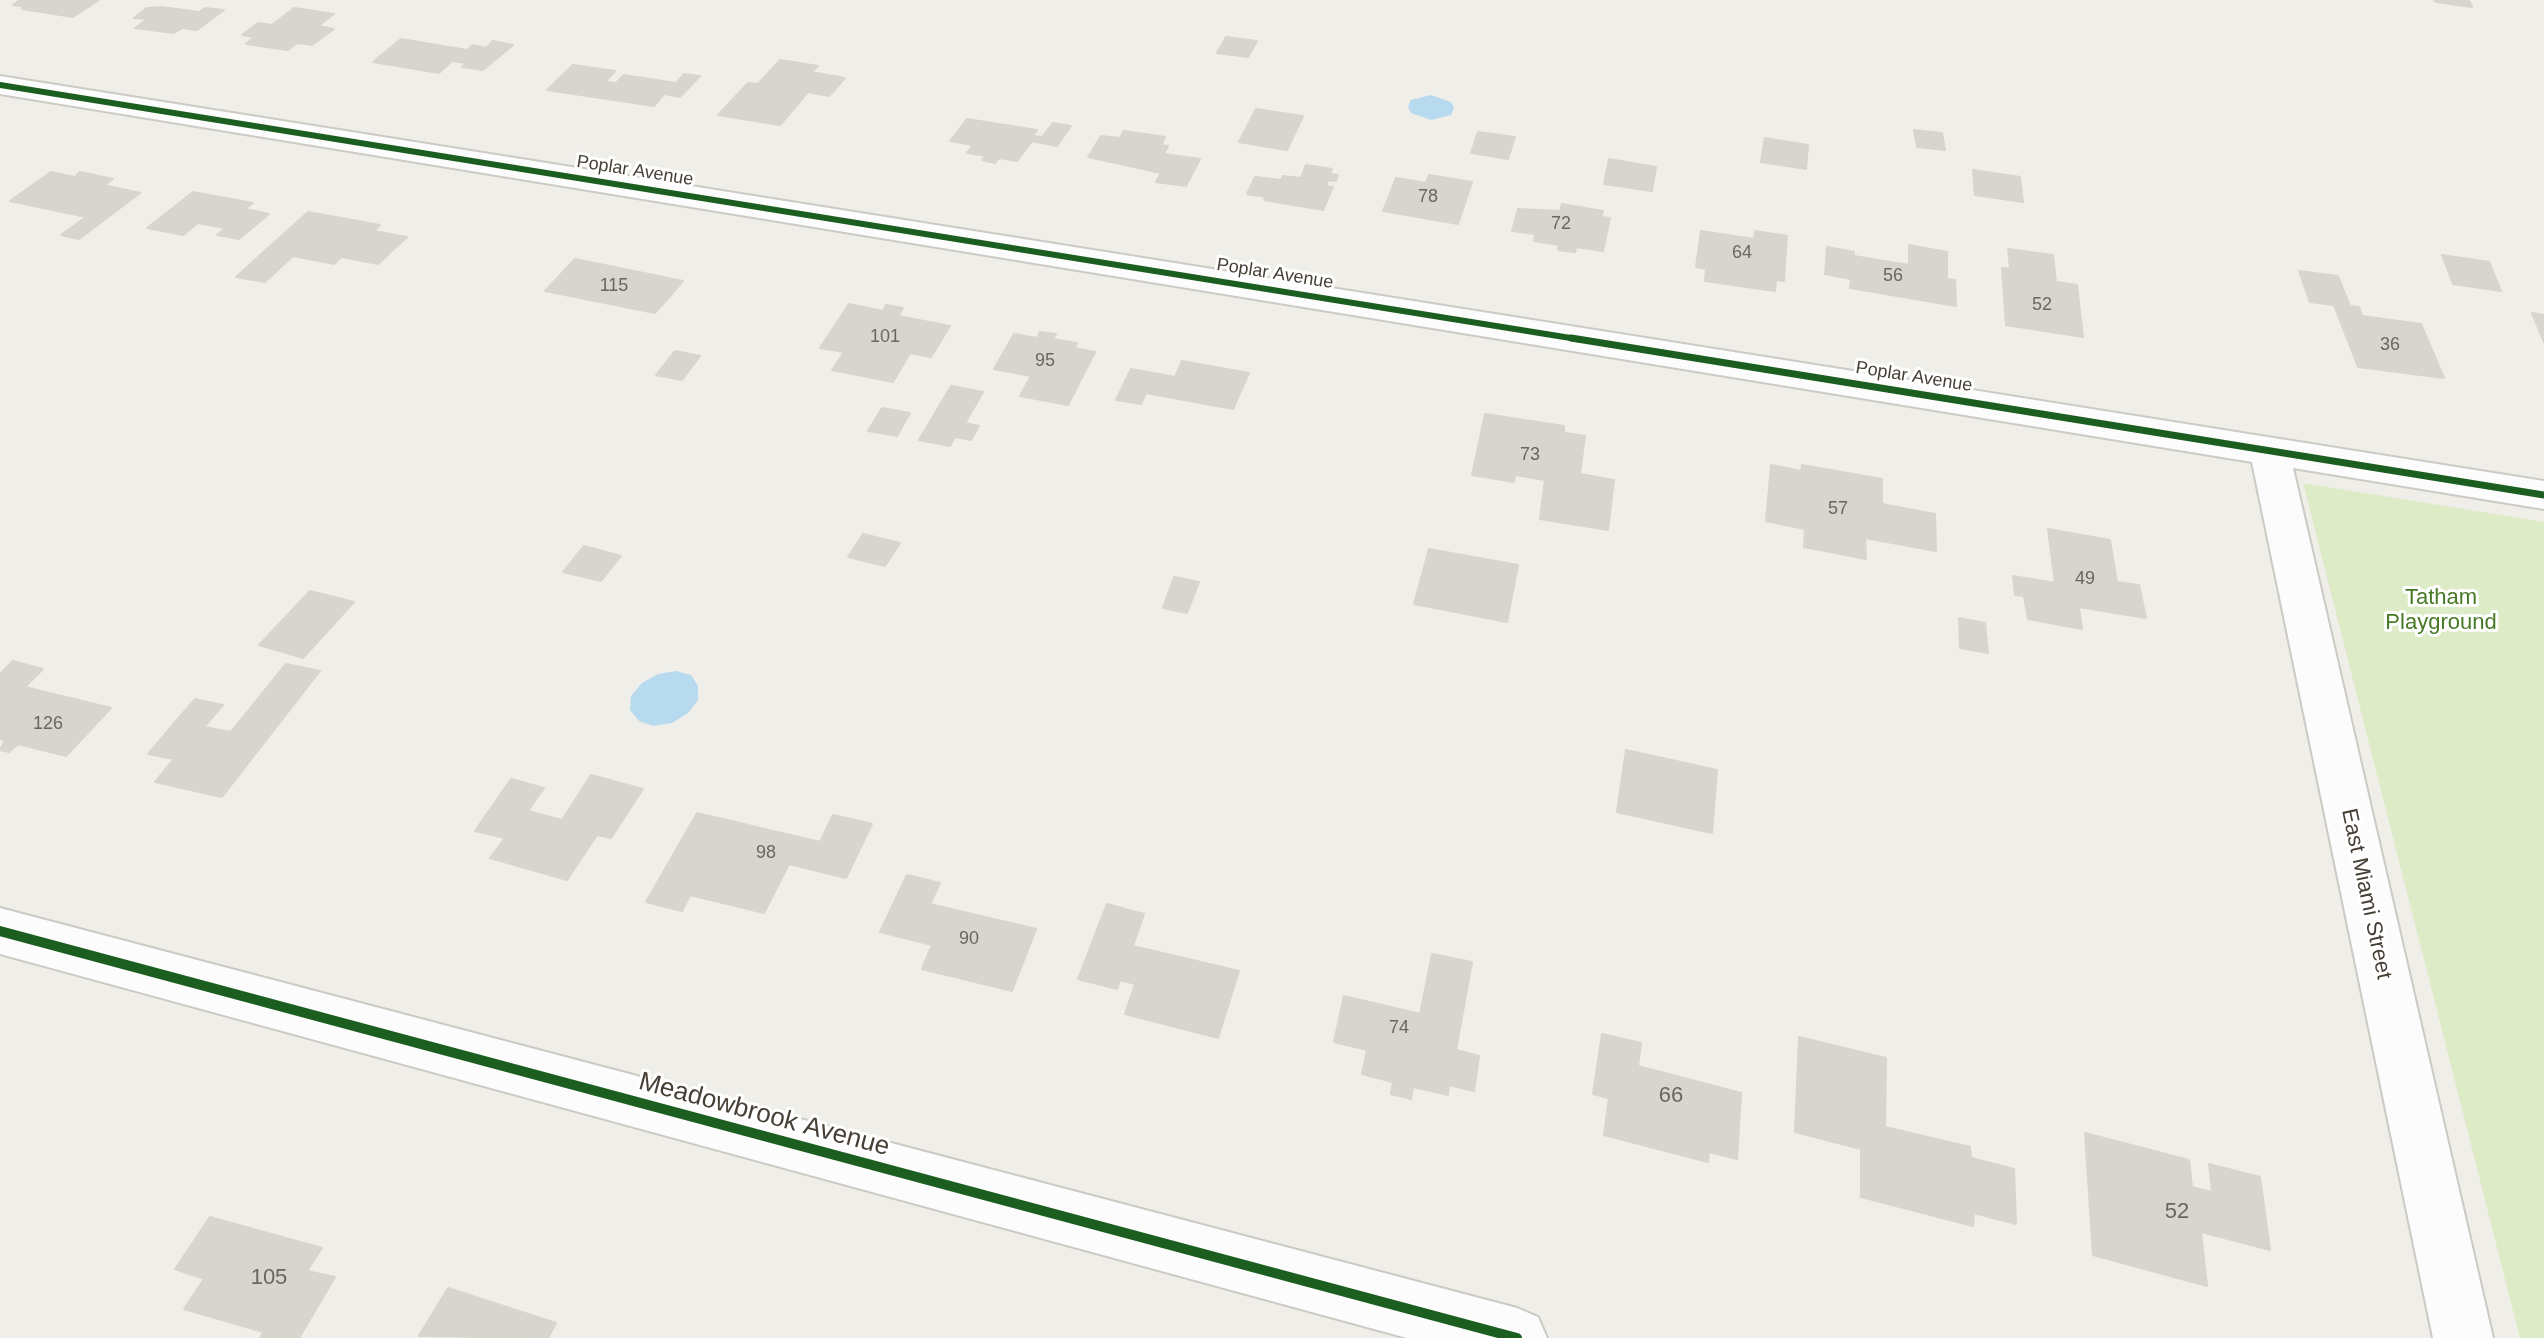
<!DOCTYPE html>
<style>
body{margin:0}
canvas{display:block;background:#f0eee8}
</style>
<canvas width="2544" height="1338"></canvas>
<script>
const g = document.querySelector('canvas').getContext('2d');
g.lineJoin = 'round';
function fill(path, color) {
  g.fillStyle = color;
  g.fill(path, 'evenodd');
}
function poly(rows) {
  const path = new Path2D();
  for (const r of rows) {
    path.moveTo(r[0], r[1]);
    for (let i = 2; i < r.length; i += 2) path.lineTo(r[i], r[i + 1]);
  }
  return path;
}
function trace(path, color, width, dash) {
  g.strokeStyle = color;
  g.lineWidth = width;
  g.lineCap = dash ? 'butt' : 'round';
  g.setLineDash(dash || []);
  g.stroke(path);
}
function label(font, color, halo, rows, align = 'center') {
  g.font = font + ' Arial,sans-serif';
  g.lineWidth = 6;
  g.setLineDash([]);
  g.textBaseline = 'middle';
  g.strokeStyle = halo;
  g.fillStyle = color;
  for (const [text, x, y, turn = 0] of rows) {
    g.save();
    g.translate(x, y);
    g.rotate((+turn || 0) * Math.PI / 180);
    g.textAlign = isNaN(turn) ? turn : align;
    if (halo) g.strokeText(text, 0, 0);
    g.fillText(text, 0, 0);
    g.restore();
  }
}
fill(poly([
 [2303,483,2544,522,2544,1338,2520,1338]
]), '#deebc7');
fill(poly([
 [1431,95,1451,102,1454,108,1451,115,1431,120,1411,113,1408,107,1411,100],
 [676,671,691,675,698,686,698,700,688,713,672,723,653,726,639,721,630,710,631,696,642,683,658,674]
]), '#b7daef');
const building = poly([
 [20,0,99,0,73,17,22,9,26,7,13,5,20,0],
 [2434,0,2469,0,2472,7,2436,2,2434,0],
 [162,7,199,12,205,8,224,10,197,30,182,28,174,33,135,28,147,19,134,18,147,8,162,7],
 [294,8,334,14,318,26,334,29,312,45,297,43,288,50,246,44,254,37,242,35,258,23,272,25,294,8],
 [1226,37,1257,41,1248,57,1217,53,1226,37],
 [401,39,467,50,473,45,486,48,493,41,513,45,483,70,462,67,465,63,452,61,439,73,373,62,401,39],
 [780,60,818,66,811,72,845,78,829,96,808,92,780,125,718,115,748,83,758,84,780,60],
 [573,65,615,71,605,82,616,83,624,75,676,83,684,74,700,76,680,97,664,94,654,106,547,90,573,65],
 [1256,109,1303,116,1287,150,1239,142,1256,109],
 [967,119,1037,130,1033,136,1042,137,1053,123,1071,126,1057,146,1032,141,1017,161,999,158,995,163,982,160,986,156,967,153,973,145,950,141,967,119],
 [1914,130,1942,133,1945,150,1917,147,1914,130],
 [1124,131,1165,137,1161,145,1168,146,1164,154,1200,159,1186,186,1156,182,1161,173,1088,157,1101,136,1120,138,1124,131],
 [1478,132,1515,137,1508,159,1471,153,1478,132],
 [1765,138,1808,145,1806,169,1761,162,1765,138],
 [1609,159,1656,167,1652,191,1604,184,1609,159],
 [1306,165,1332,169,1330,174,1338,175,1336,181,1328,180,1326,186,1333,187,1323,210,1264,200,1265,197,1247,194,1255,177,1281,180,1283,176,1301,178,1306,165],
 [1973,170,2020,177,2023,202,1975,195,1973,170],
 [51,172,75,177,80,172,113,179,104,185,140,193,79,239,61,235,86,217,10,201,51,172],
 [1429,175,1472,182,1458,224,1383,211,1396,178,1426,183,1429,175],
 [193,192,253,203,245,209,269,214,239,239,217,235,225,228,198,223,183,235,147,228,193,192],
 [1562,204,1603,211,1601,217,1610,218,1603,251,1576,247,1575,252,1558,250,1559,245,1534,241,1535,234,1512,231,1518,209,1560,211,1562,204],
 [308,212,380,225,374,231,407,237,378,264,341,257,334,264,293,256,265,282,236,277,308,212],
 [1701,231,1754,239,1755,231,1787,236,1784,281,1776,280,1775,291,1705,281,1706,269,1696,267,1701,231],
 [1909,245,1947,252,1947,279,1955,280,1956,306,1850,288,1851,279,1825,274,1827,247,1854,252,1854,256,1909,265,1909,245],
 [2008,249,2053,255,2056,282,2077,285,2083,337,2006,325,2002,268,2010,269,2008,249],
 [2442,255,2489,262,2501,291,2453,284,2442,255],
 [575,259,683,281,655,313,545,291,575,259],
 [2299,271,2338,276,2350,306,2359,307,2362,316,2421,324,2444,378,2358,367,2334,305,2310,302,2299,271],
 [849,304,883,311,886,305,903,308,898,316,950,326,931,357,910,353,893,382,832,370,844,352,820,348,849,304],
 [2532,313,2544,315,2544,342,2532,313],
 [1040,332,1056,334,1053,339,1077,343,1074,348,1095,352,1068,405,1020,396,1031,376,994,369,1014,334,1037,338,1040,332],
 [675,351,700,356,682,380,656,375,675,351],
 [1182,361,1249,373,1233,409,1146,393,1141,404,1116,400,1131,369,1175,377,1182,361],
 [951,386,983,392,965,423,979,426,971,440,955,437,950,446,919,440,951,386],
 [882,408,910,413,897,436,868,431,882,408],
 [1485,414,1564,426,1564,433,1585,436,1580,474,1614,480,1608,530,1540,519,1545,480,1515,475,1514,482,1472,475,1485,414],
 [1771,465,1801,471,1802,465,1882,479,1882,504,1935,514,1936,551,1865,538,1866,559,1804,547,1805,529,1766,521,1771,465],
 [2048,529,2110,540,2117,582,2139,585,2146,618,2079,607,2082,629,2028,619,2024,596,2015,595,2013,576,2055,583,2048,529],
 [863,534,900,543,885,566,848,557,863,534],
 [584,546,621,556,601,581,563,572,584,546],
 [1429,549,1518,565,1507,622,1414,604,1429,549],
 [1174,577,1199,582,1187,613,1163,608,1174,577],
 [310,591,354,602,303,658,259,645,310,591],
 [1959,618,1985,623,1988,653,1960,648,1959,618],
 [13,661,43,669,25,687,111,708,66,756,18,744,9,752,0,750,5,740,0,739,0,674,13,661],
 [286,664,320,671,222,797,155,782,174,759,148,754,195,699,223,705,204,727,231,732,286,664],
 [1626,750,1717,770,1712,833,1617,812,1626,750],
 [591,775,643,789,611,838,597,835,567,880,490,858,505,838,475,831,511,779,544,788,528,811,562,820,591,775],
 [697,813,820,842,833,815,872,824,846,878,789,864,764,913,690,895,682,911,646,902,697,813],
 [907,875,940,883,930,904,1036,929,1012,991,922,969,932,945,880,932,907,875],
 [1107,904,1144,914,1133,946,1239,971,1218,1038,1125,1014,1135,984,1120,980,1117,989,1078,979,1107,904],
 [1432,954,1472,962,1456,1050,1479,1056,1474,1091,1449,1085,1448,1095,1413,1087,1411,1099,1391,1094,1393,1082,1362,1074,1367,1050,1334,1042,1344,996,1420,1014,1432,954],
 [1602,1034,1641,1043,1638,1066,1741,1093,1737,1159,1709,1152,1708,1162,1604,1135,1609,1098,1593,1094,1602,1034],
 [1799,1037,1886,1058,1885,1127,1970,1147,1971,1158,2014,1169,2016,1224,1974,1213,1973,1226,1861,1197,1861,1149,1795,1132,1799,1037],
 [2085,1133,2189,1160,2192,1187,2212,1192,2209,1164,2260,1177,2270,1250,2201,1232,2207,1286,2093,1255,2085,1133],
 [210,1217,322,1248,307,1271,335,1277,299,1338,260,1338,263,1332,184,1309,204,1279,175,1269,210,1217],
 [448,1288,556,1323,548,1338,419,1336,448,1288]
]);
fill(building, '#d8d5cf');
trace(building, '#d8d5ce', 2);
const street = poly([
 [0,76,2544,481,2544,509,2293,468,2493,1338,2433,1338,2252,462,0,94,0,76],
 [0,908,1517,1308,1538,1317,1547,1338,1407,1338,0,954,0,908]
]);
trace(street, '#cccac4', 4);
fill(street, '#fdfcfc');
trace(poly([
 [0,85,1583,340]
]), '#1b5e20', 6);
trace(poly([
 [1571,338,2544,495]
]), '#1b5e20', 7);
trace(poly([
 [0,931,1517,1338]
]), '#1b5e20', 10);
label('18px', '#463f35', '#fff', [
 ["Poplar Avenue",635,171,9],
 ["Poplar Avenue",1275,274,9],
 ["Poplar Avenue",1914,377,9]
]);
label('18px', '#6c665d', null, [
 ["78",1428,197],
 ["72",1561,224],
 ["64",1742,253],
 ["56",1893,276],
 ["115",614,286],
 ["52",2042,305],
 ["101",885,337],
 ["36",2390,345],
 ["95",1045,361],
 ["73",1530,455],
 ["57",1838,509],
 ["49",2085,579],
 ["126",48,724],
 ["98",766,853],
 ["90",969,939],
 ["74",1399,1028]
]);
label('22px', '#477926', '#fff', [
 ["Tatham",2441,598],
 ["Playground",2441,623]
]);
label('22px', '#463f35', '#fff', [
 ["East Miami Street",2366,894,78]
]);
label('22px', '#6c665d', null, [
 ["66",1671,1096],
 ["52",2177,1212],
 ["105",269,1278]
]);
label('26px', '#463f35', '#fff', [
 ["Meadowbrook Avenue",764,1115,15]
]);
</script>
